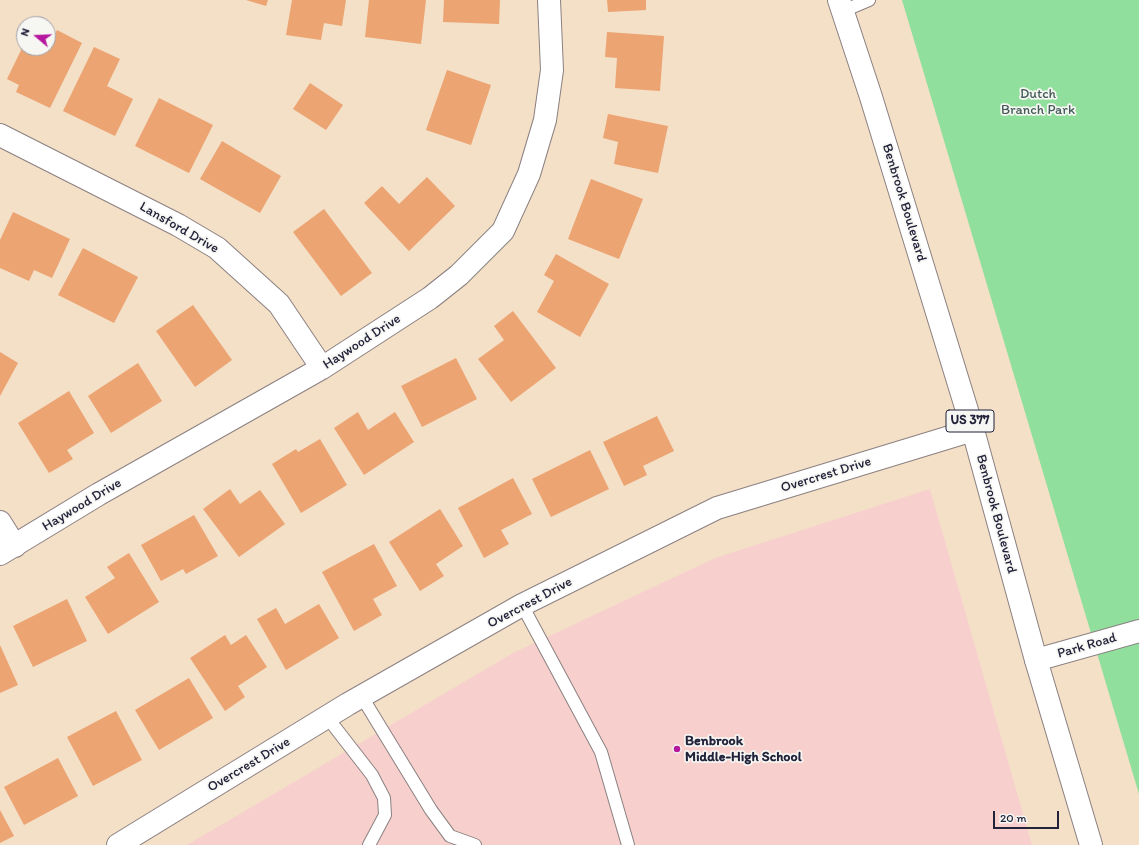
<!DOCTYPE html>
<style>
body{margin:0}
#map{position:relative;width:1139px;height:845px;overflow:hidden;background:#f4dfc7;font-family:Itim,sans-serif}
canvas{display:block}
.north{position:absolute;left:16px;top:16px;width:40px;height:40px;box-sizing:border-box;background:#f6f6f2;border:1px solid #a1a1a9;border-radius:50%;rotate:289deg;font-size:11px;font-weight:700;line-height:16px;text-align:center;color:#22223b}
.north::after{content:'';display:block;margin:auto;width:14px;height:18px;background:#b5179e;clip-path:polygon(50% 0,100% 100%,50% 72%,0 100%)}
.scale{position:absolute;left:993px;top:811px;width:66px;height:18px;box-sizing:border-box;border:2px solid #22223b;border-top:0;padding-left:5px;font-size:12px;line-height:14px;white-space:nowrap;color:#22223b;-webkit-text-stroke:3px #f6f6f2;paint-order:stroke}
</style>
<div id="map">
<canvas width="1139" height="845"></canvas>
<div class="north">N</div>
<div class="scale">20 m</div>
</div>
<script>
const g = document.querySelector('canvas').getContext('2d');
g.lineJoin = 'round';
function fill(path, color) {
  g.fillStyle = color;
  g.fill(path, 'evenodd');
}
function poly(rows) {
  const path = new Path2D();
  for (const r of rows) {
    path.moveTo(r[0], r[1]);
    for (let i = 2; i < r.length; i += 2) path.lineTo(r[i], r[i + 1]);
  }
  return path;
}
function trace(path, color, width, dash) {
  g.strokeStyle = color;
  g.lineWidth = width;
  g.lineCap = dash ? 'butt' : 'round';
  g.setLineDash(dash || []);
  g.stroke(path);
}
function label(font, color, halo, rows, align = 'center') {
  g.font = font + ' Itim,sans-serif';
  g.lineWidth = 3.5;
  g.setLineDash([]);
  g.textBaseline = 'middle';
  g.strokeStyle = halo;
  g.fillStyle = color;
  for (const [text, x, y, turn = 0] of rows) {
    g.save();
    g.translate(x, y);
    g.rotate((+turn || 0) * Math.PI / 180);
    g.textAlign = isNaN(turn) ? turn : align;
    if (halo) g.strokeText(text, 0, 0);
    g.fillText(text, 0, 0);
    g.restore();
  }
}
fill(poly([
 [930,489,1032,845,187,845,513,653,715,558]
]), '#f7d0cd');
fill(poly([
 [902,0,1139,0,1139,794]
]), '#91df9c');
fill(poly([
 [246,0,268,0,266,6],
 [292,0,346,0,342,26,324,23,321,40,286,35],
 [369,0,426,0,421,44,365,37],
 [444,0,500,0,499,24,443,22],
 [607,0,646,0,646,10,608,12],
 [57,30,82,43,50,108,16,92,19,85,7,79,24,44,24,48,42,48,47,51],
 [607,32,664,36,660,91,615,88,617,58,605,57],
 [94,47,120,59,107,86,133,99,115,136,63,111],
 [447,70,491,85,471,145,426,130],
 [310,83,343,105,326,130,293,109],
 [159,98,213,125,189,173,135,146],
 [608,114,668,126,658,173,614,164,618,142,603,138],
 [222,141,281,176,260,213,200,179],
 [427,177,455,206,409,251,364,203,382,186,399,204],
 [591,179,643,199,619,259,568,239],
 [324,209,372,273,341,296,293,232],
 [13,212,70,239,52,278,34,270,29,281,0,268,0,240],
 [83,248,138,277,114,323,58,295],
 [556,254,609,284,580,337,537,312,554,281,544,275],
 [193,305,232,360,195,387,156,331],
 [513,311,556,368,511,402,478,359,504,340,494,326],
 [0,352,18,363,0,396],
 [456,358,477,399,422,427,401,386],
 [138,363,162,401,111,433,88,396],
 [69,391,94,433,67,450,73,459,49,473,18,423],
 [358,412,368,430,395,412,414,442,364,475,334,428],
 [657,416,674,451,643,466,647,475,624,486,603,442],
 [320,439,347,485,301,513,272,464,296,449,298,452],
 [590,450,609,489,551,517,532,479],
 [513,478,532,514,501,530,509,544,484,558,458,508],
 [230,489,240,504,260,490,285,524,239,557,203,509],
 [440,509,463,546,436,564,444,576,420,591,389,542],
 [194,515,218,556,186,574,183,569,161,581,141,545],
 [374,544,397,586,373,599,382,615,354,631,322,572],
 [129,553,159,602,108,634,85,597,115,578,107,567],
 [67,599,87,641,33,667,13,626],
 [319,604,339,638,286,670,257,619,276,608,285,624],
 [225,635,231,645,246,635,267,667,238,686,245,697,225,711,190,658],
 [0,645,18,685,0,693],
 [189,678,213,718,159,750,135,710],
 [116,711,142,760,93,786,67,737],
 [58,758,78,796,24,825,4,787],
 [0,810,14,836,0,843]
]), '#eba472');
const lane = poly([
 [843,11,869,0],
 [522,605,601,752,628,845],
 [362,697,431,810,450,836,475,845],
 [327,717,372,775,384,798,385,815,369,845]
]);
const street = poly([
 [0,135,178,225,217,248,279,304,322,368],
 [0,522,15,546],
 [0,554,99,494,322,368,430,298,459,275,503,231,529,174,545,120,552,70,549,0],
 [1036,660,1139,631],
 [118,845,348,704,522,605,717,508,973,430]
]);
const highway = poly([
 [839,0,871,97,973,430,1036,660,1091,845]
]);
trace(lane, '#8b8081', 14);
trace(street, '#8b8081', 24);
trace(highway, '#8b8081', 24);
trace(lane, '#fff', 12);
trace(street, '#fff', 22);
trace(highway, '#fff', 22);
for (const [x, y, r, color] of [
 [677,749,4,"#b5179e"]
]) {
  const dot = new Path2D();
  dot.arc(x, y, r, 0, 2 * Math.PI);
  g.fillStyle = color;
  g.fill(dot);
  trace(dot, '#f6f6f2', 1.5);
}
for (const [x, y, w] of [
 [970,421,48]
]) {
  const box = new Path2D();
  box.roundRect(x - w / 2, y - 11, w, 22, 3);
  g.fillStyle = '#f6f6f2';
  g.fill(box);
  trace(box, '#22223b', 1);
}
label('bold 13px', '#22223b', null, [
 ["US 377",970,421]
]);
label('14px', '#435b58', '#f6f6f2', [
 ["Dutch",1038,94],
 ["Branch Park",1038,110]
]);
label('14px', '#22223b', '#f6f6f2', [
 ["Benbrook Boulevard",904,203,73],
 ["Lansford Drive",179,228,30],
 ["Haywood Drive",362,342,-33],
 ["Overcrest Drive",826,475,-17],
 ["Haywood Drive",82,505,-31],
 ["Benbrook Boulevard",996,514,75],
 ["Overcrest Drive",530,603,-28],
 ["Park Road",1087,646,-16],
 ["Overcrest Drive",249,765,-31]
]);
label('bold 14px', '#22223b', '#f6f6f2', [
 ["Benbrook",685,741],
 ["Middle-High School",685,757]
], 'left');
</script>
